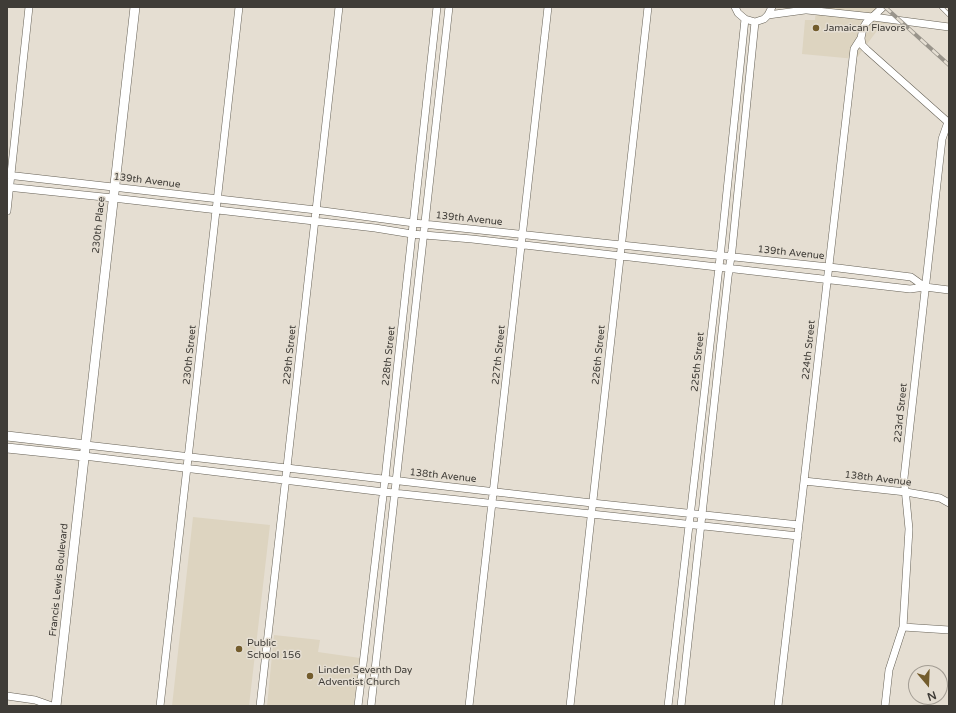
<!DOCTYPE html>
<style>
body{margin:0}
#map{position:relative;width:956px;height:713px;overflow:hidden;background:#e5ded2;font-family:"Varela Round",sans-serif}
canvas{display:block}
.frame{position:absolute;inset:0;border:8px solid #3f3c37;pointer-events:none}
.north{position:absolute;left:908px;top:665px;width:40px;height:40px;box-sizing:border-box;background:#e5ded2;border:1px solid #a39d94;border-radius:50%;rotate:161deg;font-size:11px;font-weight:700;line-height:16px;text-align:center;color:#3f3c37}
.north::after{content:'';display:block;margin:auto;width:14px;height:18px;background:#735c2c;clip-path:polygon(50% 0,100% 100%,50% 72%,0 100%)}
</style>
<div id="map">
<canvas width="956" height="713"></canvas>
<div class="frame"></div>
<div class="north">N</div>
</div>
<script>
const g = document.querySelector('canvas').getContext('2d');
g.lineJoin = 'round';
function fill(path, color) {
  g.fillStyle = color;
  g.fill(path, 'evenodd');
}
function poly(rows) {
  const path = new Path2D();
  for (const r of rows) {
    path.moveTo(r[0], r[1]);
    for (let i = 2; i < r.length; i += 2) path.lineTo(r[i], r[i + 1]);
  }
  return path;
}
function trace(path, color, width, dash) {
  g.strokeStyle = color;
  g.lineWidth = width;
  g.lineCap = dash ? 'butt' : 'round';
  g.setLineDash(dash || []);
  g.stroke(path);
}
function label(font, color, halo, rows, align = 'center') {
  g.font = font + ' "Varela Round",sans-serif';
  g.lineWidth = 3;
  g.setLineDash([]);
  g.textBaseline = 'middle';
  g.strokeStyle = halo;
  g.fillStyle = color;
  for (const [text, x, y, turn = 0] of rows) {
    g.save();
    g.translate(x, y);
    g.rotate((+turn || 0) * Math.PI / 180);
    g.textAlign = isNaN(turn) ? turn : align;
    if (halo) g.strokeText(text, 0, 0);
    g.fillText(text, 0, 0);
    g.restore();
  }
}
fill(poly([
 [816,7,873,7,901,26,882,24,856,59,802,54,805,20,815,20],
 [193,517,270,525,249,706,172,706],
 [274,635,320,640,318,652,360,658,354,706,267,706]
]), '#ddd4c0');
const service = poly([
 [941,7,949,15]
]);
const minor = poly([
 [735,7,738,13,745,19,755,22,764,19,768,15,772,7],
 [798,7,807,10,873,17,949,27],
 [768,15,805,10],
 [861,38,862,45,867,50,949,123],
 [7,175,316,210,414,223,838,268,911,277,925,287],
 [7,187,113,198,375,228,412,234,472,239,910,289,925,287,949,290],
 [7,211,29,7],
 [86,445,592,503,799,525],
 [84,456,384,492,798,536],
 [804,481,906,492,940,498,949,503],
 [903,627,949,630],
 [7,696,35,700,52,706],
 [160,706,239,7],
 [260,706,339,7],
 [358,706,385,479,437,7],
 [371,706,449,7],
 [469,706,548,7],
 [570,706,648,7],
 [668,706,719,267,745,19],
 [681,706,728,277,732,250,755,22],
 [778,706,854,49,861,38,863,28,866,23,883,7],
 [885,706,889,670,903,627,909,529,904,478,942,139,948,122]
]);
const tertiary = poly([
 [7,436,86,445],
 [7,448,84,456],
 [56,706,135,7]
]);
trace(service, '#666156', 4.5);
trace(minor, '#666156', 8);
trace(tertiary, '#666156', 10);
trace(service, '#fff', 3.5);
trace(minor, '#fff', 7);
trace(tertiary, '#fff', 9);
const rail = poly([
 [885,7,949,65]
]);
trace(rail, '#99948b', 4);
trace(rail, '#e5ded2', 2.5, [8]);
for (const [x, y, r, color] of [
 [816,28,4,"#735c2c"],
 [239,649,4,"#735c2c"],
 [310,676,4,"#735c2c"]
]) {
  const dot = new Path2D();
  dot.arc(x, y, r, 0, 2 * Math.PI);
  g.fillStyle = color;
  g.fill(dot);
  trace(dot, '#e5ded2', 1.5);
}
label('10px', '#3f3c37', '#e5ded2', [
 ["Jamaican Flavors",824,28],
 ["Public",247,643],
 ["School 156",247,655],
 ["Linden Seventh Day",318,670],
 ["Adventist Church",318,682]
], 'left');
label('10px', '#3f3c37', '#e5ded2', [
 ["139th Avenue",147,181,7],
 ["139th Avenue",469,219,6],
 ["230th Place",99,225,-84],
 ["139th Avenue",791,253,6],
 ["224th Street",809,350,-84],
 ["230th Street",190,355,-84],
 ["229th Street",290,355,-84],
 ["227th Street",499,355,-84],
 ["226th Street",599,355,-84],
 ["228th Street",389,356,-84],
 ["225th Street",698,362,-84],
 ["223rd Street",901,413,-84],
 ["138th Avenue",443,476,6],
 ["138th Avenue",878,479,7],
 ["Francis Lewis Boulevard",59,580,-84]
]);
</script>
